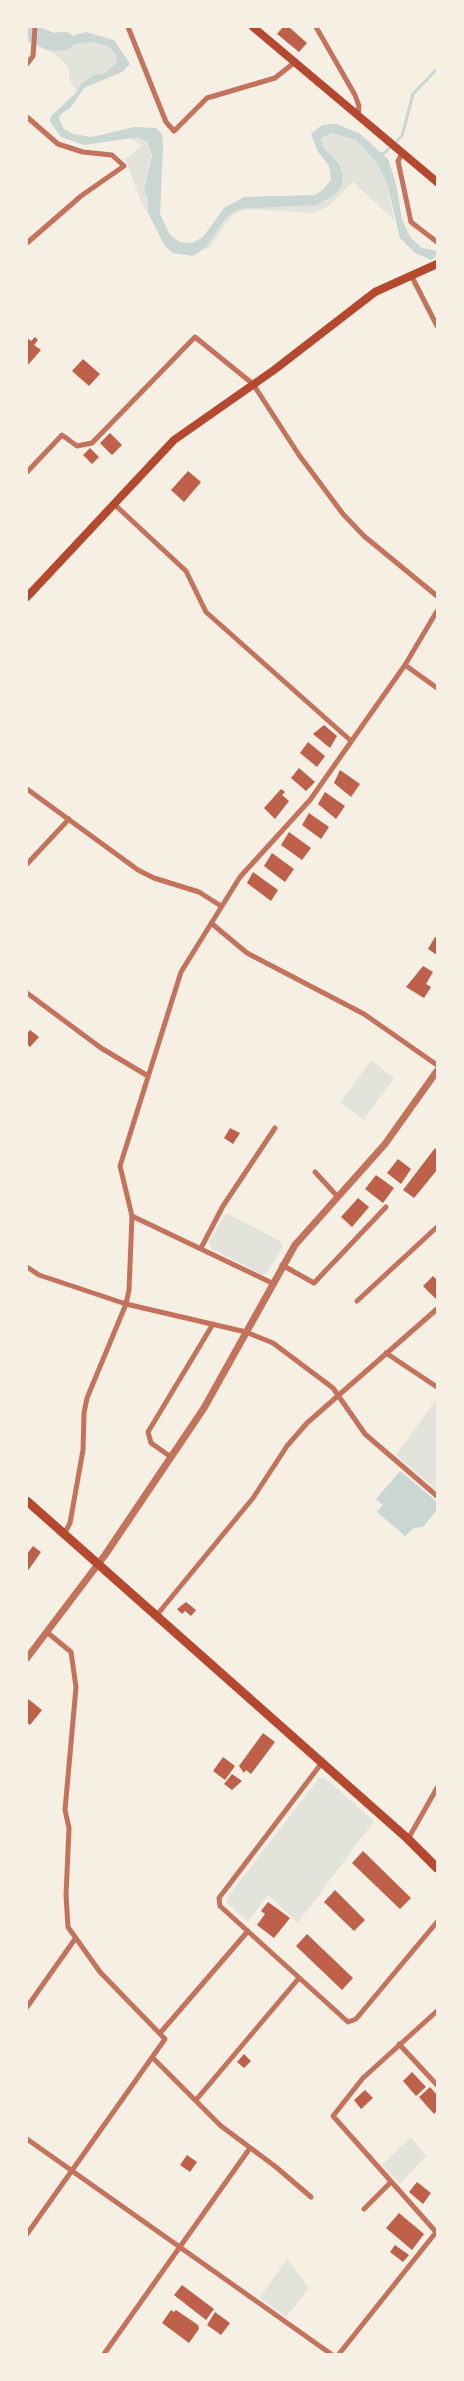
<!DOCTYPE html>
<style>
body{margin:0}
#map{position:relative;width:464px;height:2381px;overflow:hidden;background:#f6efe4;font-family:"Source Sans 3",sans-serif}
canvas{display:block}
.frame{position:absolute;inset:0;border:28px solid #f6efe4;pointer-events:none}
</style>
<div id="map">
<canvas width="464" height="2381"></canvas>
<div class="frame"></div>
</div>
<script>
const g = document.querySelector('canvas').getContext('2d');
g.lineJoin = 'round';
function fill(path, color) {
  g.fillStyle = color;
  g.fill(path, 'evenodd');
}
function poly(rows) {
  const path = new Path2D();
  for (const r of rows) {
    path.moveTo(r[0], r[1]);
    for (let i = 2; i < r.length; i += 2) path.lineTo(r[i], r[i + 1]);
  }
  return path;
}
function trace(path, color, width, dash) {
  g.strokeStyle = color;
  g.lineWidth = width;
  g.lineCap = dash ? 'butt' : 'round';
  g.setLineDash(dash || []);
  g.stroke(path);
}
fill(poly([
 [41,42,60,46,92,42,108,46,117,54,116,63,105,73,94,75,81,84,77,92,69,79,69,68,54,53,40,47],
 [331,133,356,140,377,163,387,183,394,220,353,182,328,207,311,213,247,209,233,214,208,249,205,248,226,218,238,209,317,205,326,201,339,164,324,148,321,139],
 [139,137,148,143,152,149,144,189,148,199,148,213,142,204,125,159,142,146,129,138],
 [371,1060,394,1078,364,1120,340,1103],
 [228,1214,282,1242,283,1247,267,1273,262,1275,211,1248,209,1243,224,1215],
 [437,1398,437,1490,396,1455],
 [319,1778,325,1778,374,1821,298,1923,268,1895,248,1922,227,1903,227,1898],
 [411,2137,426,2156,400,2184,382,2165],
 [287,2259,309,2288,286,2317,260,2297]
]), '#e2e4dc');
fill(poly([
 [86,32,114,40,130,64,122,72,84,88,70,108,61,114,59,118,61,123,64,129,73,134,92,137,134,127,156,128,162,134,163,147,160,214,170,235,180,242,192,243,203,237,224,208,244,197,315,195,324,189,331,180,329,166,318,152,311,134,322,125,336,124,359,133,388,159,396,184,402,219,410,237,422,248,437,251,437,255,431,260,415,253,400,238,387,183,377,163,356,140,331,133,321,139,324,148,339,164,343,176,341,187,335,195,317,205,238,209,226,218,205,248,193,256,173,253,165,246,148,213,148,199,144,190,152,155,148,143,139,137,84,145,61,137,50,122,51,116,77,92,81,84,94,75,105,73,116,63,117,55,108,46,92,42,60,46,41,42,41,33,56,40],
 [400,1471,437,1502,437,1510,423,1527,414,1528,405,1536,377,1512,383,1505,376,1499]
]), '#c9d6d2');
trace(poly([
 [382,155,402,136,413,94,437,69]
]), '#c9d6d2', 3);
trace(poly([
 [27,31,52,42,65,41]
]), '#c9d6d2', 18);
fill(poly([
 [283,27,289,27,307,43,299,52,277,34],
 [35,337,38,340,34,345,41,350,27,366,27,338,31,341],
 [83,359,100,374,89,386,72,371],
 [110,433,122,445,112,455,100,443],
 [90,448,99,457,92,464,83,455],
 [188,471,201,482,184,502,171,490],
 [324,725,337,736,330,748,313,734],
 [308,742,325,756,317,767,300,753],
 [299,768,315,782,306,791,291,778],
 [340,770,360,784,351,797,334,783],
 [281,789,285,792,282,795,289,801,275,819,264,808],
 [325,792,345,806,336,819,318,804],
 [309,813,329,827,321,839,302,825],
 [289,832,311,848,302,860,281,845],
 [272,853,294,869,285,882,264,866],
 [253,872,278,890,271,901,247,883],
 [435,937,437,938,437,955,428,949],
 [423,966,433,972,426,984,431,987,424,998,406,987],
 [30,1030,39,1037,30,1047,27,1044,27,1034],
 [230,1128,240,1133,233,1144,224,1138],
 [435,1148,437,1150,437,1170,414,1198,403,1190],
 [398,1159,411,1169,401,1184,387,1173],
 [376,1175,394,1188,383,1203,365,1189],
 [358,1198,369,1207,352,1227,341,1217],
 [433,1276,437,1280,437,1300,423,1286],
 [33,1546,41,1552,27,1572,27,1554],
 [186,1602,196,1610,191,1616,185,1611,182,1614,177,1609],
 [27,1698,42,1710,30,1725,27,1723],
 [263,1733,275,1742,251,1774,246,1770,244,1773,239,1766],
 [223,1757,235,1766,225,1780,213,1771],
 [232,1774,242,1781,232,1790,224,1784],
 [363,1851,411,1898,400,1909,352,1863],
 [335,1890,365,1920,354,1931,324,1902],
 [268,1902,290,1918,274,1938,257,1925,265,1914,261,1911],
 [307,1934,353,1978,342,1990,296,1946],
 [244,2054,251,2061,244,2068,237,2062],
 [412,2072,426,2087,416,2096,403,2081],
 [430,2087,437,2095,437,2111,434,2114,419,2097],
 [365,2090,373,2098,361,2109,354,2100],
 [187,2155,197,2162,190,2172,180,2165],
 [417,2182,431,2193,423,2204,409,2192],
 [399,2213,424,2234,412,2250,386,2228],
 [395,2245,409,2255,403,2262,390,2252],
 [182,2285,214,2309,206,2320,174,2295],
 [171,2310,174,2312,176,2310,198,2325,199,2329,189,2343,162,2323],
 [215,2312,230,2323,221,2335,207,2325]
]), '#bf614a');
trace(poly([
 [128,27,166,122,174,131,207,98,275,78,295,62],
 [316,27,355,95,359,106,358,115],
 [27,64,33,56,35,27],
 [27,117,58,144,83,152,112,155,124,166,81,196,27,243],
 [403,152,398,161,411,222,437,242],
 [411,275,437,326],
 [27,472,62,435,77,446,92,443,195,337,253,384,299,455,343,514,364,536,437,596],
 [114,504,186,571,206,612,350,740],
 [405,665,437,688],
 [27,789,138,870,154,878,199,892,221,906],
 [27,864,69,819],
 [211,923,247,953,364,1014,437,1065],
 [27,993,101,1048,148,1076],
 [315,1172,337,1196],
 [132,1216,272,1283],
 [201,1248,223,1206,275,1128],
 [282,1265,314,1283,386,1207],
 [27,1267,39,1275,126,1304,246,1332,273,1343,333,1388,365,1434,437,1496],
 [357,1301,437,1227],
 [386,1353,437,1387],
 [171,1457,151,1443,148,1432,213,1324],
 [64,1534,70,1523,83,1450,84,1413,87,1398,126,1304,129,1290,132,1216,120,1166,181,972,240,877,310,800,405,665,437,611],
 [156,1616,253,1498,287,1446,307,1423,437,1309],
 [321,1764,219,1898,220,1906,348,2022,356,2019,437,1922],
 [408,1839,437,1788],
 [27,2007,75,1939],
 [161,2032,248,1931],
 [399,2044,437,2085],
 [153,2058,221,2126,276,2167,311,2197],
 [196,2100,299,1978],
 [27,2139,331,2354],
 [364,2209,391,2182],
 [436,2232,333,2116,363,2078,437,2011],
 [27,2234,165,2039,100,1972,68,1927,66,1895,69,1828,65,1810,76,1687,71,1652,48,1633],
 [104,2354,250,2148],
 [339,2354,437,2231]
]), '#c5725c', 5);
trace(poly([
 [27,1658,105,1555,204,1408,295,1245,385,1144,437,1071]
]), '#c5725c', 7);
trace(poly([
 [27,597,174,440,274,370,375,292,437,264]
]), '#b5482f', 8);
trace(poly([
 [253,27,437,182]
]), '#b5482f', 8);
trace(poly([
 [27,1501,408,1839,437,1868]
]), '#b5482f', 9);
</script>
